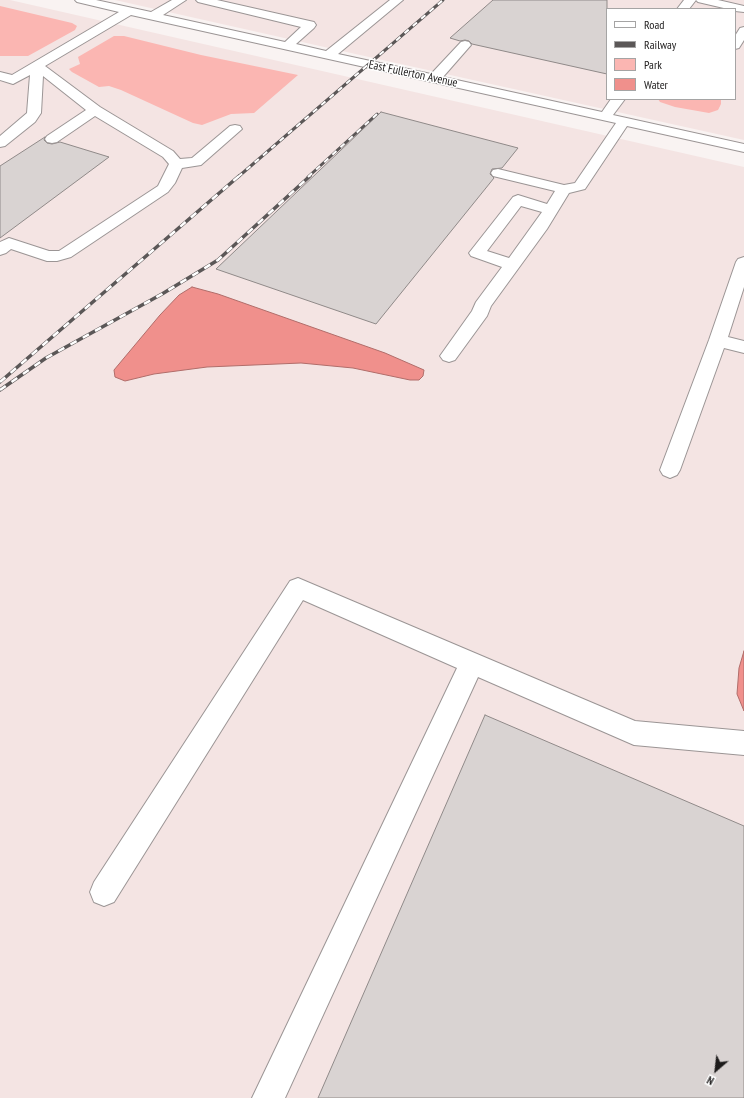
<!DOCTYPE html>
<style>
body{margin:0}
#map{position:relative;width:744px;height:1098px;overflow:hidden;background:#f9f3f2;font-family:"PT Sans Narrow",sans-serif}
canvas{display:block}
.legend{position:absolute;left:606px;top:8px;width:130px;height:92px;box-sizing:border-box;background:#fff;border:1px solid #a5a4a4;margin:0;padding:5px 7px;list-style:none;font-size:12px;color:#1d1b1b}
.legend li{display:flex;align-items:center;gap:8px;height:20px}
.legend b{width:20px;border:1px solid #a5a4a4}
.north{position:absolute;left:696px;top:1050px;width:40px;height:40px;-webkit-text-stroke:3px #fff;paint-order:stroke;rotate:208deg;font-size:11px;font-weight:700;line-height:16px;text-align:center;color:#1d1b1b}
.north::after{content:'';display:block;margin:auto;width:14px;height:18px;background:#1d1b1b;clip-path:polygon(50% 0,100% 100%,50% 72%,0 100%)}
</style>
<div id="map">
<canvas width="744" height="1098"></canvas>
<ul class="legend">
<li><b style="height:5px;background:#fff"></b>Road</li>
<li><b style="height:5px;background:#5b5757"></b>Railway</li>
<li><b style="height:11px;background:#fbb6b2"></b>Park</li>
<li><b style="height:11px;background:#f0908c"></b>Water</li>
</ul>
<div class="north">N</div>
</div>
<script>
const g = document.querySelector('canvas').getContext('2d');
g.lineJoin = 'round';
function fill(path, color) {
  g.fillStyle = color;
  g.fill(path, 'evenodd');
}
function poly(rows) {
  const path = new Path2D();
  for (const r of rows) {
    path.moveTo(r[0], r[1]);
    for (let i = 2; i < r.length; i += 2) path.lineTo(r[i], r[i + 1]);
  }
  return path;
}
function trace(path, color, width, dash) {
  g.strokeStyle = color;
  g.lineWidth = width;
  g.lineCap = dash ? 'butt' : 'round';
  g.setLineDash(dash || []);
  g.stroke(path);
}
function label(font, color, halo, rows, align = 'center') {
  g.font = font + ' "PT Sans Narrow",sans-serif';
  g.lineWidth = 3;
  g.setLineDash([]);
  g.textBaseline = 'middle';
  g.strokeStyle = halo;
  g.fillStyle = color;
  for (const [text, x, y, turn = 0] of rows) {
    g.save();
    g.translate(x, y);
    g.rotate((+turn || 0) * Math.PI / 180);
    g.textAlign = isNaN(turn) ? turn : align;
    if (halo) g.strokeText(text, 0, 0);
    g.fillText(text, 0, 0);
    g.restore();
  }
}
fill(poly([
 [0,0,10,0,744,167,744,1098,0,1098],
 [115,0,744,0,744,140,360,55],
 [607,9,735,9,735,99,607,99]
]), '#f4e4e3');
fill(poly([
 [0,6,72,23,77,26,75,30,28,56,0,56],
 [114,36,124,36,201,55,298,75,254,113,231,114,202,125,193,123,121,90,109,86,99,87,72,72,69,69,80,64,78,57],
 [658,99,721,99,721,104,718,110,709,113,675,107,660,102]
]), '#fbb6b2');
const water = poly([
 [192,287,218,294,385,353,424,370,423,376,419,380,410,380,353,368,301,363,207,367,154,374,125,381,115,377,114,370,160,315,179,295,192,287],
 [744,651,744,711,737,694,739,668,744,651]
]);
fill(water, '#f0908c');
trace(water, '#b16d6a', 1);
const building = poly([
 [493,0,607,0,607,74,472,44,469,41,465,40,460,41,450,38,493,0],
 [381,112,518,148,502,168,492,169,490,174,494,178,376,324,216,269,381,112],
 [45,137,44,140,47,143,52,144,60,142,109,157,0,238,0,166,45,137],
 [485,715,744,826,744,1098,318,1098,485,715]
]);
fill(building, '#d9d3d2');
trace(building, '#908a89', 1);
const minor = poly([
 [75,0,96,0,151,12,172,0,186,0,163,15,285,42,301,27,198,2,196,0,217,0,314,22,316,25,314,28,296,44,326,51,390,0,403,0,338,54,431,74,461,42,465,41,469,42,471,45,443,77,602,112,611,99,625,99,613,115,744,144,744,152,627,126,585,189,569,193,547,229,491,306,487,316,455,360,449,362,443,360,440,356,472,311,476,302,502,267,471,256,469,253,513,197,518,195,547,204,555,191,493,176,491,173,493,170,498,169,564,185,575,183,616,123,131,15,45,66,100,107,173,151,180,159,192,158,230,126,235,125,240,126,242,129,201,165,182,168,175,183,168,192,71,257,57,261,47,261,11,249,6,253,0,255,0,242,9,238,49,251,59,251,158,186,169,164,163,157,95,116,57,142,52,143,47,142,45,139,47,136,86,110,43,76,41,113,35,122,5,146,0,147,0,136,27,113,30,75,13,84,0,80,0,72,12,75,119,12,77,2,75,0],
 [521,206,542,212,509,258,487,251,521,206],
 [684,0,696,0,689,9,677,9,684,0],
 [696,0,718,0,744,6,744,12,735,11,735,9,728,9,698,2,696,0],
 [744,27,744,40,739,48,735,49,735,36,740,28,744,27],
 [744,257,744,287,728,337,744,341,744,353,724,348,680,470,677,475,670,478,663,475,660,470,709,340,736,262,738,259,744,257],
 [298,578,635,721,744,731,744,755,634,745,478,677,285,1098,252,1098,457,668,303,600,114,902,104,906,94,902,90,892,94,882,290,581,298,578]
]);
trace(minor, '#9b9595', 2);
fill(minor, '#fff');
const railFar1 = poly([
 [238,177,443,0],
 [308,177,377,114]
]);
const rail = poly([
 [0,382,239,176],
 [0,390,46,358,162,294,218,260,310,176]
]);
trace(railFar1, '#5b5757', 3);
trace(rail, '#5b5757', 3.5);
trace(railFar1, '#fff', 2, [5.5]);
trace(rail, '#fff', 2.5, [7]);
label('12px', '#1d1b1b', '#fff', [
 ["East Fullerton Avenue",413,74,12]
]);
</script>
